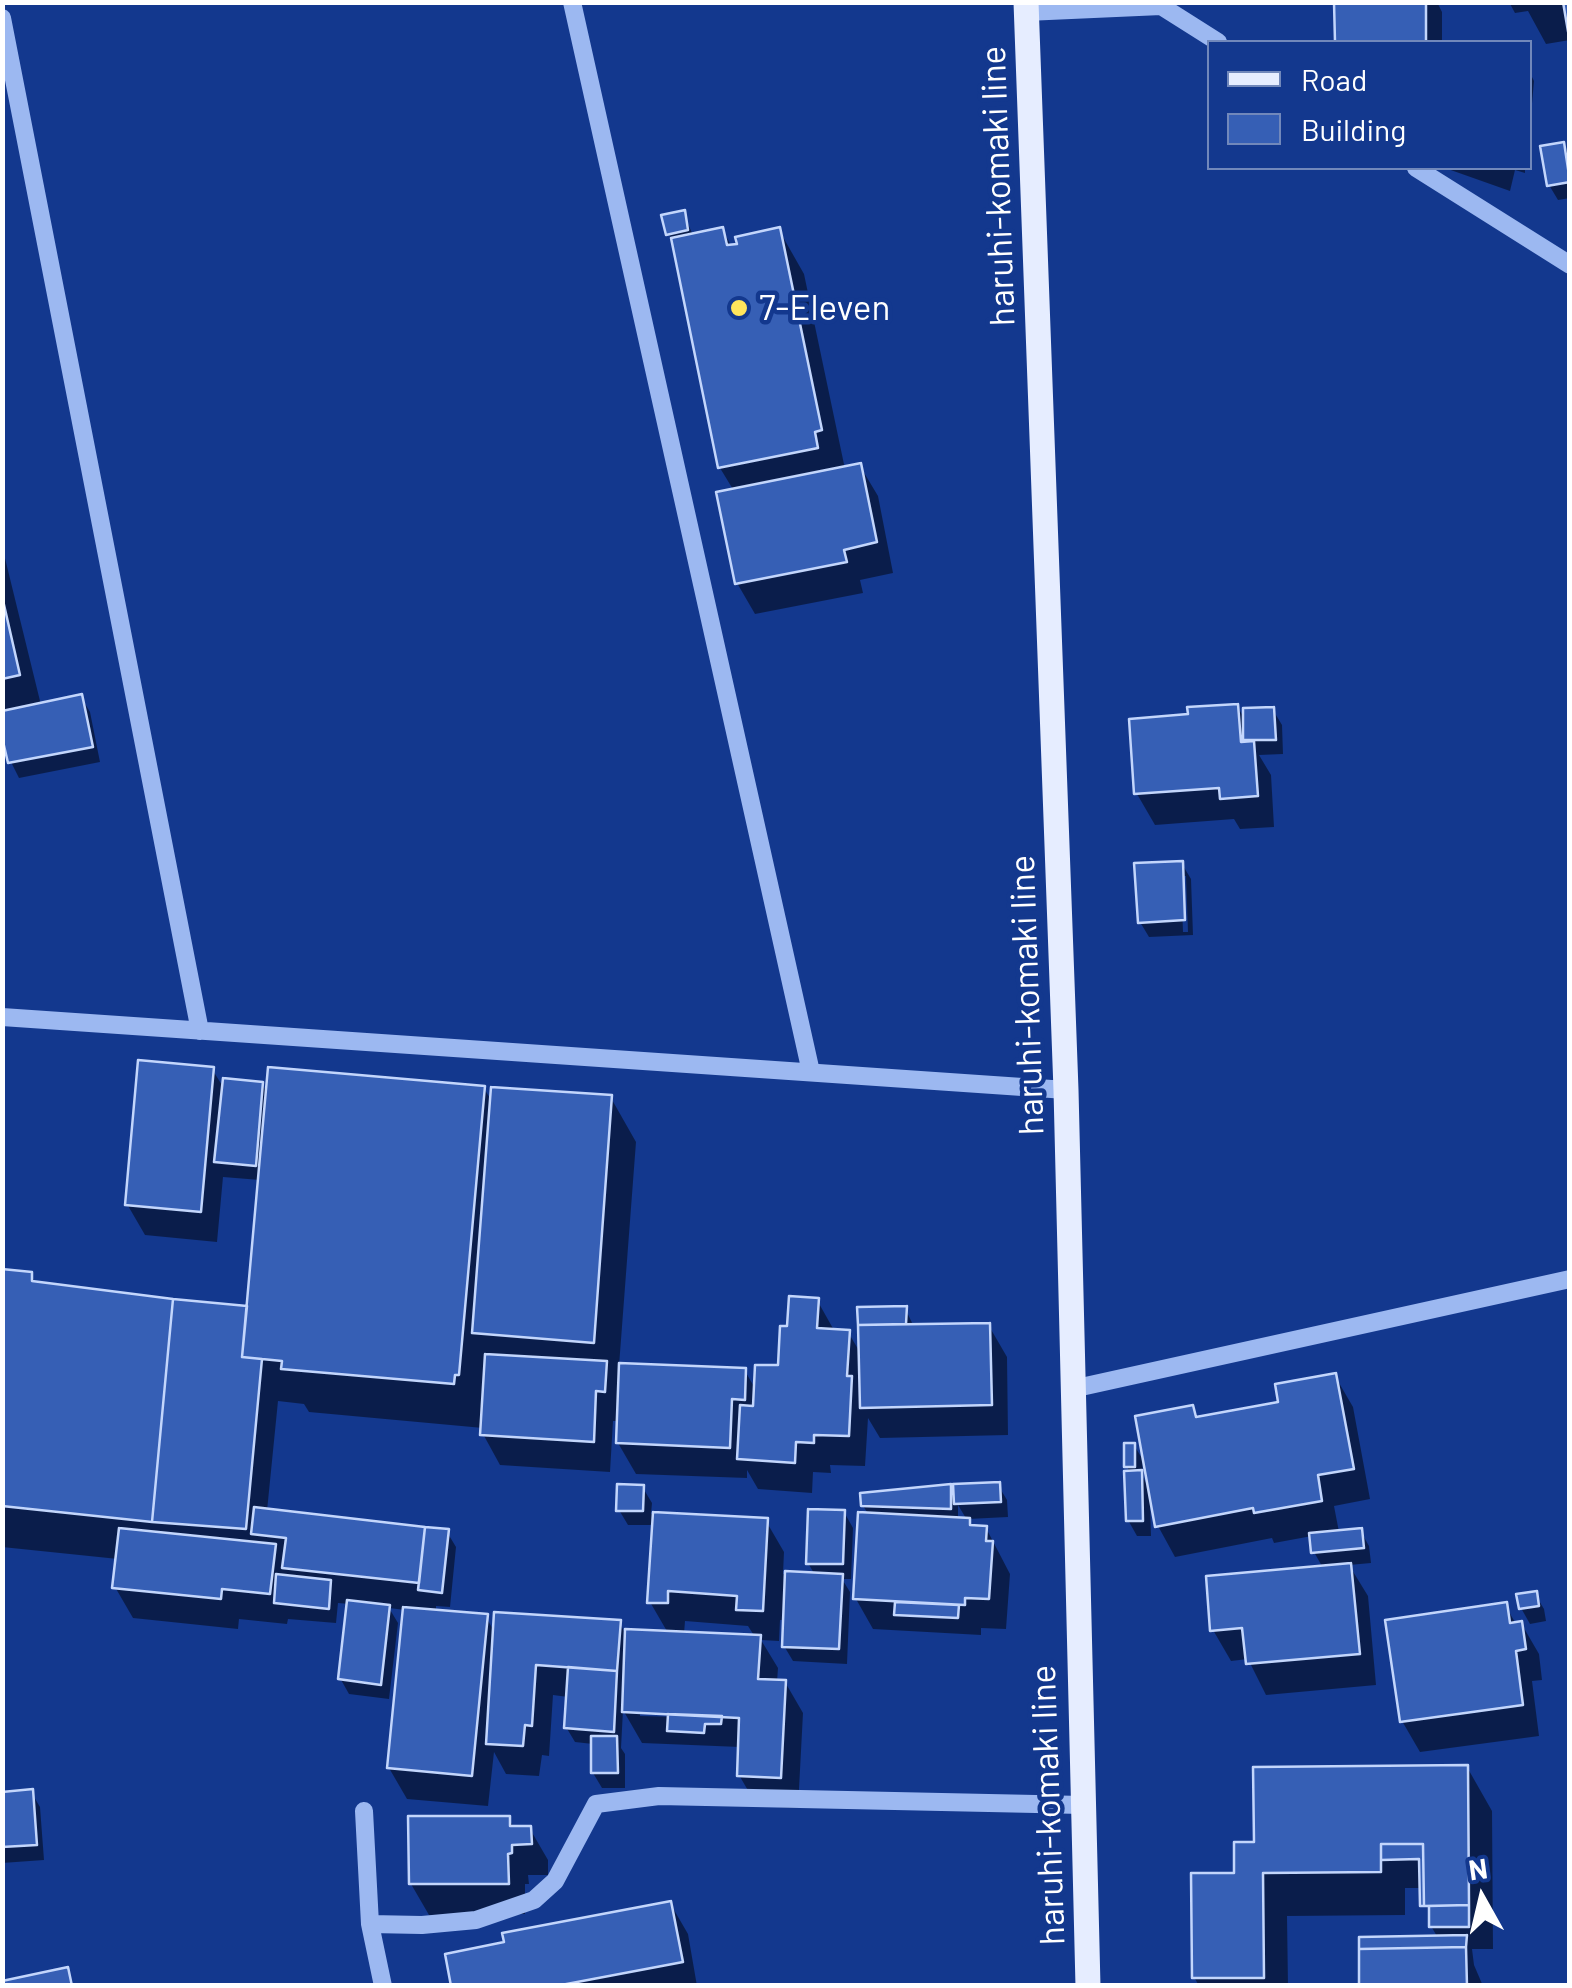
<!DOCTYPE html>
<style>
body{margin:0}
#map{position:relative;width:1572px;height:1988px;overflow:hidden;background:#13388e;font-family:Barlow,sans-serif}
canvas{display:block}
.frame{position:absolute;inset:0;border:5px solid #fff;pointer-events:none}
.legend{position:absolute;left:1207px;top:40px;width:325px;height:130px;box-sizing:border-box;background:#13388e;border:2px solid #7188bb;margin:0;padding:12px 18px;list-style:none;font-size:30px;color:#fff}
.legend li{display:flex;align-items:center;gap:20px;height:50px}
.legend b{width:50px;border:2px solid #7188bb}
.north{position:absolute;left:1432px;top:1848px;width:100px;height:100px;-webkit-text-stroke:8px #13388e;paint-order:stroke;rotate:352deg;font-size:28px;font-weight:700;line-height:40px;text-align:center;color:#fff}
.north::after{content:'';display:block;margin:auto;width:35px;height:45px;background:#fff;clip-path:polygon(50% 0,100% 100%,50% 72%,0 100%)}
</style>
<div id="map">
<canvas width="1572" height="1988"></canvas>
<div class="frame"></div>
<ul class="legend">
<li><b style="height:12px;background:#e6edff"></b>Road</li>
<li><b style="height:28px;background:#365fb5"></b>Building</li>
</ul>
<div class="north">N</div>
</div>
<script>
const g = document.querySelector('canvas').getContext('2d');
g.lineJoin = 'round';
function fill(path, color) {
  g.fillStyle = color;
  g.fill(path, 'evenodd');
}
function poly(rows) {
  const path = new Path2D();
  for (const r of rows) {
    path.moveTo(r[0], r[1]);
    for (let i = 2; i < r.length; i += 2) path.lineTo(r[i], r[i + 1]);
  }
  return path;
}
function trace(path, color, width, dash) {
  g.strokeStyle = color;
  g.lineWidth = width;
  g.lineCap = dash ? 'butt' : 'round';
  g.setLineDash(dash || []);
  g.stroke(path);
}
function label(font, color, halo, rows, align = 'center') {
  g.font = font + ' Barlow,sans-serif';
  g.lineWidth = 9;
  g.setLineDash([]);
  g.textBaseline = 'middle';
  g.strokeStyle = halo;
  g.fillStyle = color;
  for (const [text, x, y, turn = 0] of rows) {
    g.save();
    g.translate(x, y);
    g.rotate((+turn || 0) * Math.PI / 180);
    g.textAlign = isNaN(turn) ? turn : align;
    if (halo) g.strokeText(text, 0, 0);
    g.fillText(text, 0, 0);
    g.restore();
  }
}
fill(poly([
 [1336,2,1437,2,1442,12,1442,42,1338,42],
 [1509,2,1570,2,1570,40,1546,44,1528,11,1515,13],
 [1530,73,1534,81,1530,126],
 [1563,145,1570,156,1570,198,1558,200,1549,185],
 [1445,168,1525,168,1525,173,1515,170,1510,191],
 [683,213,693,235,722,229,732,247,779,230,804,274,845,469,860,466,878,496,893,573,860,580,863,593,755,614,737,583,734,491,720,468,674,244,669,234],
 [2,546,41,705,81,697,90,712,100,762,19,778,11,762,2,728],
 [1237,706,1246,721,1273,710,1282,725,1283,754,1259,755,1271,775,1274,827,1240,829,1234,819,1155,825,1137,794,1191,717],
 [1182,864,1191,879,1193,935,1149,937,1140,922],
 [1181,876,1186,876,1188,932,1183,932],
 [212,1069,225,1090,262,1084,268,1095,484,1088,492,1102,611,1098,636,1142,619,1366,745,1371,756,1390,780,1368,789,1329,817,1300,835,1332,848,1332,861,1354,860,1309,905,1308,914,1327,989,1326,1007,1357,1008,1435,880,1438,868,1418,865,1466,830,1465,831,1473,813,1472,812,1493,758,1489,747,1470,747,1478,636,1474,618,1443,619,1421,613,1421,610,1472,500,1465,483,1434,483,1428,309,1412,304,1404,278,1401,267,1511,447,1532,456,1547,450,1607,436,1606,436,1612,486,1617,495,1633,619,1622,624,1631,668,1633,650,1602,655,1525,628,1525,619,1510,643,1488,652,1503,651,1514,766,1521,784,1552,783,1574,815,1575,808,1563,844,1512,853,1528,851,1579,842,1579,850,1592,847,1664,793,1661,784,1646,785,1620,780,1620,779,1641,761,1640,778,1668,777,1682,785,1682,803,1713,798,1808,757,1806,739,1775,740,1747,642,1743,623,1710,621,1748,625,1754,625,1788,602,1788,593,1773,593,1744,575,1742,566,1727,568,1697,553,1695,549,1756,542,1755,539,1776,506,1774,494,1752,488,1806,407,1799,389,1768,405,1610,389,1608,398,1623,389,1699,349,1694,340,1678,349,1604,338,1603,336,1623,288,1619,287,1624,239,1619,238,1629,133,1618,115,1587,118,1559,2,1547,2,1272,31,1275,36,1284,249,1309,260,1180,223,1177,217,1242,145,1235,127,1204],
 [685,1621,748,1626,755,1637,684,1634],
 [640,1711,682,1712,682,1717,640,1716],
 [1335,1376,1353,1407,1370,1499,1334,1506,1339,1532,1360,1530,1369,1546,1371,1563,1349,1565,1368,1596,1376,1685,1266,1695,1248,1659,1231,1661,1213,1630,1323,1568,1314,1552,1312,1536,1274,1543,1272,1538,1175,1557,1158,1526,1153,1502,1150,1502,1151,1536,1137,1536,1128,1520,1130,1473,1127,1466,1134,1445,1143,1460,1142,1476,1150,1489,1192,1408,1199,1419,1281,1404],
 [998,1485,1007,1500,1008,1517,968,1519,973,1528,986,1528,1010,1574,1006,1629,981,1628,981,1635,873,1629,856,1599,869,1515,863,1506,949,1487,957,1500],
 [958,1505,967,1520,958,1519],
 [1535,1594,1544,1609,1546,1621,1530,1624,1521,1608],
 [1505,1605,1516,1624,1521,1623,1539,1654,1542,1680,1532,1681,1539,1736,1420,1752,1402,1721],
 [1467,1767,1492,1811,1493,1949,1472,1949,1474,1965,1483,1986,1362,1986,1438,1938,1431,1926,1426,1888,1405,1888,1405,1915,1287,1916,1288,1986,1199,1986,1194,1977,1236,1876,1256,1844],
 [31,1792,40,1807,44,1860,2,1863,2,1794],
 [509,1819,514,1828,530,1829,548,1860,548,1875,528,1875,529,1884,525,1884,525,1914,429,1915,411,1884],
 [670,1903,688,1934,697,1986,454,1986]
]), '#0007');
const building = poly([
 [1334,2,1426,2,1426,42,1335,42,1334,2],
 [1563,2,1570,2,1570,43,1563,2],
 [1564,142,1570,182,1547,186,1540,146,1564,142],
 [685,210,688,230,666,235,661,215,685,210],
 [723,227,727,245,737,244,735,237,780,227,822,430,815,432,818,448,718,468,671,238,723,227],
 [861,463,877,542,844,550,847,562,735,584,716,492,861,463],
 [2,596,20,675,2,679,2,596],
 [82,694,93,747,8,763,2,737,2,711,82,694],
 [1238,704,1241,742,1254,741,1258,796,1220,799,1219,788,1134,794,1129,719,1188,714,1187,707,1238,704],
 [1274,707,1276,740,1243,740,1243,708,1274,707],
 [1183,861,1185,920,1138,923,1134,863,1183,861],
 [138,1060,214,1067,201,1212,125,1205,138,1060],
 [268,1067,485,1086,459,1375,455,1375,454,1384,281,1369,282,1361,242,1357,268,1067],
 [223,1078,263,1082,256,1166,214,1162,223,1078],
 [491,1087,612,1095,594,1343,472,1333,491,1087],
 [2,1269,32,1272,32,1281,173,1299,152,1522,2,1506,2,1269],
 [789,1296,819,1298,817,1328,850,1330,847,1376,852,1376,849,1436,814,1435,814,1443,796,1442,795,1463,737,1459,740,1405,753,1406,755,1365,778,1365,780,1326,787,1326,789,1296],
 [173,1299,247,1306,242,1357,262,1359,246,1529,152,1522,173,1299],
 [907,1306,906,1324,858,1325,857,1307,907,1306],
 [990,1323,992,1405,860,1408,858,1325,990,1323],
 [485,1354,607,1361,605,1392,596,1391,594,1442,480,1435,485,1354],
 [619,1363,746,1368,745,1400,732,1399,730,1448,616,1443,619,1363],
 [1336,1373,1354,1469,1318,1475,1322,1501,1254,1513,1253,1508,1155,1527,1135,1416,1193,1405,1196,1417,1278,1402,1275,1384,1336,1373],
 [1124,1443,1135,1443,1135,1467,1124,1467,1124,1443],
 [1142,1470,1143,1521,1126,1521,1124,1471,1142,1470],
 [1000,1482,1001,1502,954,1504,953,1484,1000,1482],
 [617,1484,644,1485,643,1511,616,1511,617,1484],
 [951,1484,951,1509,861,1506,860,1493,951,1484],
 [254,1507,425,1527,419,1583,282,1568,286,1538,251,1534,254,1507],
 [808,1509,845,1510,843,1564,806,1564,808,1509],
 [653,1512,768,1518,763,1611,736,1610,737,1596,668,1591,668,1603,647,1603,653,1512],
 [858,1512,970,1518,970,1525,987,1526,986,1541,993,1541,989,1599,965,1598,965,1605,853,1599,858,1512],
 [425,1527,449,1529,442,1593,418,1590,425,1527],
 [119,1528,276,1544,270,1594,222,1589,221,1599,112,1588,119,1528],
 [1362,1528,1364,1548,1311,1553,1309,1533,1362,1528],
 [1351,1563,1360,1654,1246,1664,1242,1628,1210,1631,1206,1576,1351,1563],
 [785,1571,843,1574,839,1649,782,1647,785,1571],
 [276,1574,331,1580,329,1609,274,1603,276,1574],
 [1537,1591,1539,1606,1519,1609,1516,1594,1537,1591],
 [347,1600,390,1605,381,1685,338,1679,347,1600],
 [895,1602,959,1605,958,1618,894,1615,895,1602],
 [1507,1602,1510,1623,1522,1621,1526,1649,1516,1651,1523,1705,1400,1722,1385,1620,1507,1602],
 [403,1607,488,1614,472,1776,387,1768,403,1607],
 [494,1612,621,1620,617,1671,536,1665,532,1726,525,1725,523,1746,486,1744,494,1612],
 [625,1629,761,1635,758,1679,786,1680,781,1778,737,1776,739,1718,622,1712,625,1629],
 [568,1667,617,1671,614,1732,564,1728,568,1667],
 [668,1714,722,1716,721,1724,705,1724,704,1733,667,1731,668,1714],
 [591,1736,617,1736,618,1773,591,1773,591,1736],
 [1468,1765,1469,1905,1424,1906,1423,1844,1381,1844,1381,1872,1263,1873,1264,1978,1192,1978,1191,1873,1234,1873,1234,1842,1254,1842,1253,1767,1468,1765],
 [33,1789,37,1845,2,1847,2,1792,33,1789],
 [408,1816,510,1816,510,1826,531,1826,532,1844,512,1845,512,1853,508,1854,509,1884,409,1884,408,1816],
 [1381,1844,1423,1844,1424,1906,1420,1906,1419,1859,1381,1860,1381,1844],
 [671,1901,683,1962,556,1986,451,1986,445,1954,504,1942,502,1933,671,1901],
 [1469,1905,1469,1927,1429,1927,1429,1906,1469,1905],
 [1467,1935,1466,1947,1359,1949,1359,1937,1467,1935],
 [1466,1947,1467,1986,1359,1986,1359,1949,1466,1947],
 [68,1967,72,1986,2,1986,2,1981,68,1967]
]);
fill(building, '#365fb5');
trace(building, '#c3d6fc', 2.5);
trace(poly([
 [572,2,811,1072],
 [1026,12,1161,6,1218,42],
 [2,18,200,1031],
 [1416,168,1570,265],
 [2,1017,1066,1090],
 [1072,1389,1570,1279],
 [364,1811,370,1924,383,1986],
 [370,1924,422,1925,476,1920,534,1900,555,1881,596,1804,659,1796,1083,1805]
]), '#9cb8f1', 18);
trace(poly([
 [1026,2,1066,1090,1088,1986]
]), '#e6edff', 25);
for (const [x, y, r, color] of [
 [739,308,10,"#ffe55c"]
]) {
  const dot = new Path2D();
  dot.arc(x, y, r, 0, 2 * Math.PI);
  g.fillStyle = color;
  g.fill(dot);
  trace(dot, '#13388e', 4);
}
label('35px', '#fff', '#13388e', [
 ["haruhi-komaki line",998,186,-92],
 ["haruhi-komaki line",1027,995,-92],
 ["haruhi-komaki line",1048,1805,-92]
]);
label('35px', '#fff', '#13388e', [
 ["7-Eleven",759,308]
], 'left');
</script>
